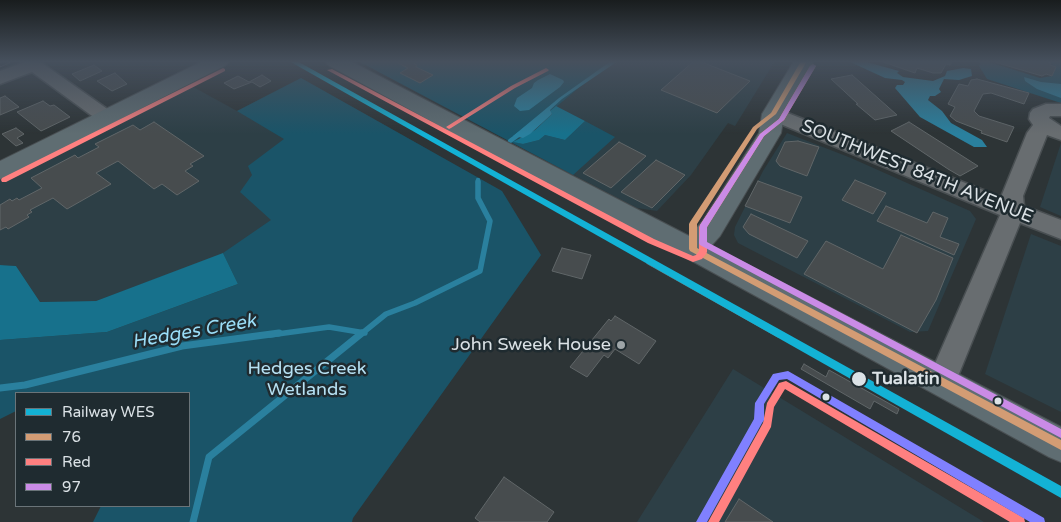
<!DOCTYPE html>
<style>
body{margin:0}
#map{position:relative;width:1061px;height:522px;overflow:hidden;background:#2d3436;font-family:"Varela Round",sans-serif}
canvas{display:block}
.legend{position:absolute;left:15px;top:392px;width:175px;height:115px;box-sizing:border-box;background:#1f2b30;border:1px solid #6a7479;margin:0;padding:6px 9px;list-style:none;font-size:15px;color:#dbe2e6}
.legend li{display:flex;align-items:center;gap:10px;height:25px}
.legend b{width:25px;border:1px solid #6a7479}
</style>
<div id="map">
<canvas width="1061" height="522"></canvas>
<ul class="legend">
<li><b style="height:6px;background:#13b2d5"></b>Railway WES</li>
<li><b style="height:6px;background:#d39c74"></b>76</li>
<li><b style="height:6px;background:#ff8080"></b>Red</li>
<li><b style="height:6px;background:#ca8be6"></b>97</li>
</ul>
</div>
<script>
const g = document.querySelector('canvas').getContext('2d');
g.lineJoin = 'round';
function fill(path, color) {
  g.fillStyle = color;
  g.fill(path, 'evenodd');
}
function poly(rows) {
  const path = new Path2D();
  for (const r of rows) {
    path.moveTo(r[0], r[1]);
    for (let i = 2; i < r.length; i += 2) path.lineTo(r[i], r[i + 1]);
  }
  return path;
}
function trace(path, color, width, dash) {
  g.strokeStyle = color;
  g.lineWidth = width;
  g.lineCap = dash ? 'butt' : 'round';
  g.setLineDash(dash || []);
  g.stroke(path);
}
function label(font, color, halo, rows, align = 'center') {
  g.font = font + ' "Varela Round",sans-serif';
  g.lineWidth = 5;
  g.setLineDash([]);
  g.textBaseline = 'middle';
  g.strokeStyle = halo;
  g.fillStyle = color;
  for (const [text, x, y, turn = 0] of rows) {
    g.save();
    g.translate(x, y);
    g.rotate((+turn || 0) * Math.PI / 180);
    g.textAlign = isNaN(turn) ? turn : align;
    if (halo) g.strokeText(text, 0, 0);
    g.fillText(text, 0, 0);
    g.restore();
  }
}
fill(poly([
 [611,61,775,61,735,126,728,123,691,175,657,211,637,208,512,143],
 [301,78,427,149,238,284,223,254,96,301,40,302,16,266,0,265,0,179,186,83,237,111],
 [787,133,851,158,970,211,976,219,928,331,910,332,738,243,734,235,735,227,763,171],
 [1061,143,1061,216,1040,207],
 [1031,234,1061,246,1061,412,985,374],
 [733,369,984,522,637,522]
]), '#2d3f46');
fill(poly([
 [358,61,611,61,514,142,523,144,539,140,545,135,565,140,585,121,615,137,573,175],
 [975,61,986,61,1040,78,1052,76,1056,67,1046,61,1061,61,1061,103,987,79,979,66,981,63],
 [301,78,502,191,541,255,353,518,352,522,93,522,101,506,189,506,189,393,16,393,16,411,0,419,0,340,107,332,238,284,223,253,271,220,240,192,252,175,248,166,284,139,237,111]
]), '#1a5468');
fill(poly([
 [556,106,585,121,565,140,545,135,539,140,523,144,513,142,535,130,552,114,550,111],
 [223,253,238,284,107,332,0,340,0,265,16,266,40,302,96,301]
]), '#17718c');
fill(poly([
 [611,61,618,61,562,99,550,110,552,114,530,134,523,138,513,136,559,98],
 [848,61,863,61,899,71,897,73,903,77,933,81,945,76,947,71,963,68,971,69,972,76,959,80,944,79,939,89,941,92,935,96,930,96,928,100,942,111,951,123,982,140,987,147,974,147,920,117,895,88,897,85,903,85,905,82,902,80,885,78],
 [550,74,563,80,564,82,560,87,529,110,520,111,514,106,517,98,532,88,534,83,538,80],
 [1024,77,1041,82,1061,84,1061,98,1037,89,1025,81]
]), '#2a809e');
trace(poly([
 [510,141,521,133],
 [478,180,478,183]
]), '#2a809e', 4.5);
trace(poly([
 [270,335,329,327,365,333],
 [360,335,386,314,415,303,480,271,490,221,478,198,478,182]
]), '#2a809e', 5.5);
trace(poly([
 [0,388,25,385,182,346,279,333],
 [193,522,209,457,362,333]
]), '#2a809e', 7);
const building = poly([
 [401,61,418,61,414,64,417,65,416,67,433,75,420,83,400,73,408,68,398,63,401,61],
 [694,61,699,61,750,81,717,113,661,90,694,61],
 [880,61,953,61,950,65,946,64,941,73,933,73,917,68,915,73,880,61],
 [991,61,1046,61,1051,63,1050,65,1056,67,1052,76,1046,74,1042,76,991,61],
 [94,65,102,71,80,81,72,74,94,65],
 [115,73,127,84,112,91,97,81,115,73],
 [262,75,271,81,260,87,252,82,234,89,224,83,238,76,249,82,262,75],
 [852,75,897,115,875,120,856,104,858,104,831,79,852,75],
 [977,79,1029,93,1024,104,991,93,983,94,974,111,979,116,1014,127,1007,142,981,133,982,131,956,121,950,116,955,107,948,104,959,84,968,86,971,80,977,79],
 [5,96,19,107,0,115,0,98,5,96],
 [43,101,50,106,54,105,70,117,41,131,17,112,43,101],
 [154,122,204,156,190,164,193,166,185,171,199,181,177,195,162,184,154,189,118,161,96,173,111,184,67,209,53,198,30,210,32,212,27,215,29,217,8,229,6,227,0,230,0,205,10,199,12,201,17,198,19,200,42,188,31,178,75,155,78,158,99,147,95,144,133,125,140,130,154,122],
 [909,122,978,166,960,176,948,169,891,131,909,122],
 [16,128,24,134,17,138,23,143,16,146,2,134,16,128],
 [798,141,819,147,807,176,780,166,776,161,785,142,798,141],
 [619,142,646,156,611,188,583,173,619,142],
 [656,160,685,175,652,208,621,192,656,160],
 [855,180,886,193,873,214,842,200,855,180],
 [758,181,802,197,790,223,745,206,758,181],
 [886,206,927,223,933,212,948,218,940,237,959,244,954,255,877,221,886,206],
 [751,214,808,241,797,258,749,234,743,227,751,214],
 [901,235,953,258,936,300,917,333,804,274,826,241,883,269,901,235],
 [562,248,591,255,582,279,552,271,562,248],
 [615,316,656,341,639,364,615,349,608,358,604,355,587,377,570,367,609,319,611,321,615,316],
 [804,364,826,377,829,370,899,409,897,414,874,401,870,409,801,369,804,364],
 [504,477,554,512,547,522,480,522,475,518,504,477],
 [739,499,773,522,725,522,739,499]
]);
fill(building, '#474c4e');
trace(building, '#606668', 1);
const minor = poly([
 [25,62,42,63,113,113,116,117,113,121,106,123,99,121,32,72,0,84,0,71,25,62],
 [1046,104,1061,104,1061,116,1050,116,1049,118,1061,126,1061,140,1047,135,1023,196,1024,206,1061,220,1061,239,1020,223,952,391,942,395,932,391,927,382,1000,215,766,118,763,114,766,110,773,108,780,110,1001,197,1027,133,1033,125,1029,119,1030,113,1033,109,1046,104]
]);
const major = poly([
 [203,61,229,61,226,65,8,177,0,179,0,161,203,61],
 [325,61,350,61,689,236,702,222,759,133,762,114,794,61,814,61,784,114,781,133,720,236,711,246,1061,427,1061,462,1049,457,683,256,647,239,328,65,325,61]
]);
trace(minor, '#494f52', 3);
trace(major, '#494f52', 2);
fill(minor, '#686d70');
fill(major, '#5f6d72');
const railFar2 = poly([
 [0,65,9,61]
]);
const railFar1 = poly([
 [649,262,779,335]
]);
const rail = poly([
 [777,333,1061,492]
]);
trace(railFar2, '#6b7072', 4.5);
trace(railFar1, '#6b7072', 5.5);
trace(rail, '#6b7072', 6);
trace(railFar2, '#1f2b30', 3, [9]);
trace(railFar1, '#1f2b30', 4, [11]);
trace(rail, '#1f2b30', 4.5, [14]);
fill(poly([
 [801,61,807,61,776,114,757,129,697,224,697,248,1061,440,1061,450,690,251,689,249,689,224,690,222,753,127,771,113,801,61]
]), '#d39c74');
fill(poly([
 [813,64,816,66,784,120,764,136,707,227,707,252,706,254,702,259,693,262,648,243,327,70,332,69,654,239,693,256,696,255,699,251,699,227,700,225,760,134,779,119,810,66,813,64],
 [223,68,225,69,225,71,6,182,2,182,1,180,2,178,223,68],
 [546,68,549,70,548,71,515,88,451,128,449,129,446,127,511,86,546,68],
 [786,381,1024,518,1025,522,1010,522,785,389,774,407,771,427,719,522,708,522,763,423,767,403,779,383,786,381]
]), '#ff8080');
fill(poly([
 [813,64,816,66,784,120,764,136,707,227,707,242,1061,429,1061,438,700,245,699,243,700,225,760,134,779,119,810,66,813,64]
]), '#ca8be6');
fill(poly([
 [788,371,1044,518,1045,522,1030,522,787,379,779,380,764,404,764,420,762,423,707,522,696,522,754,419,755,403,757,400,773,374,788,371]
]), '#8080ff');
fill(poly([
 [289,61,297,61,1061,486,1061,498,289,61]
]), '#13b2d5');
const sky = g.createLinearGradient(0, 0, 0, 134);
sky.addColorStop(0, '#191d1e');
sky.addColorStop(0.46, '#46505d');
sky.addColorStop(1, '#46505d00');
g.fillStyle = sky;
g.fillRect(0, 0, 1061, 134);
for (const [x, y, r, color] of [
 [621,345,5,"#9ea5a8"],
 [859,379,8,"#dbe2e6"],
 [826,397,4.5,"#dbe2e6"],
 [998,401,4.5,"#dbe2e6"]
]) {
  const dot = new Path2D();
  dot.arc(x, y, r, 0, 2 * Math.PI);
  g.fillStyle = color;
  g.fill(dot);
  trace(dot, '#1f2b30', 2);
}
label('18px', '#dbe2e6', '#1f2b30', [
 ["SOUTHWEST 84TH AVENUE",917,172,22]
]);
label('18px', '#dbe2e6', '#1f2b30', [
 ["John Sweek House",611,345]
], 'right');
label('18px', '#b6e1f3', '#1f2b30', [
 ["Hedges Creek",307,369],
 ["Wetlands",307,390]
]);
label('bold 18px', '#dbe2e6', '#1f2b30', [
 ["Tualatin",872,379]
], 'left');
label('italic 19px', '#9addf7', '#1f2b30', [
 ["Hedges Creek",194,332,-10]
]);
</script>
